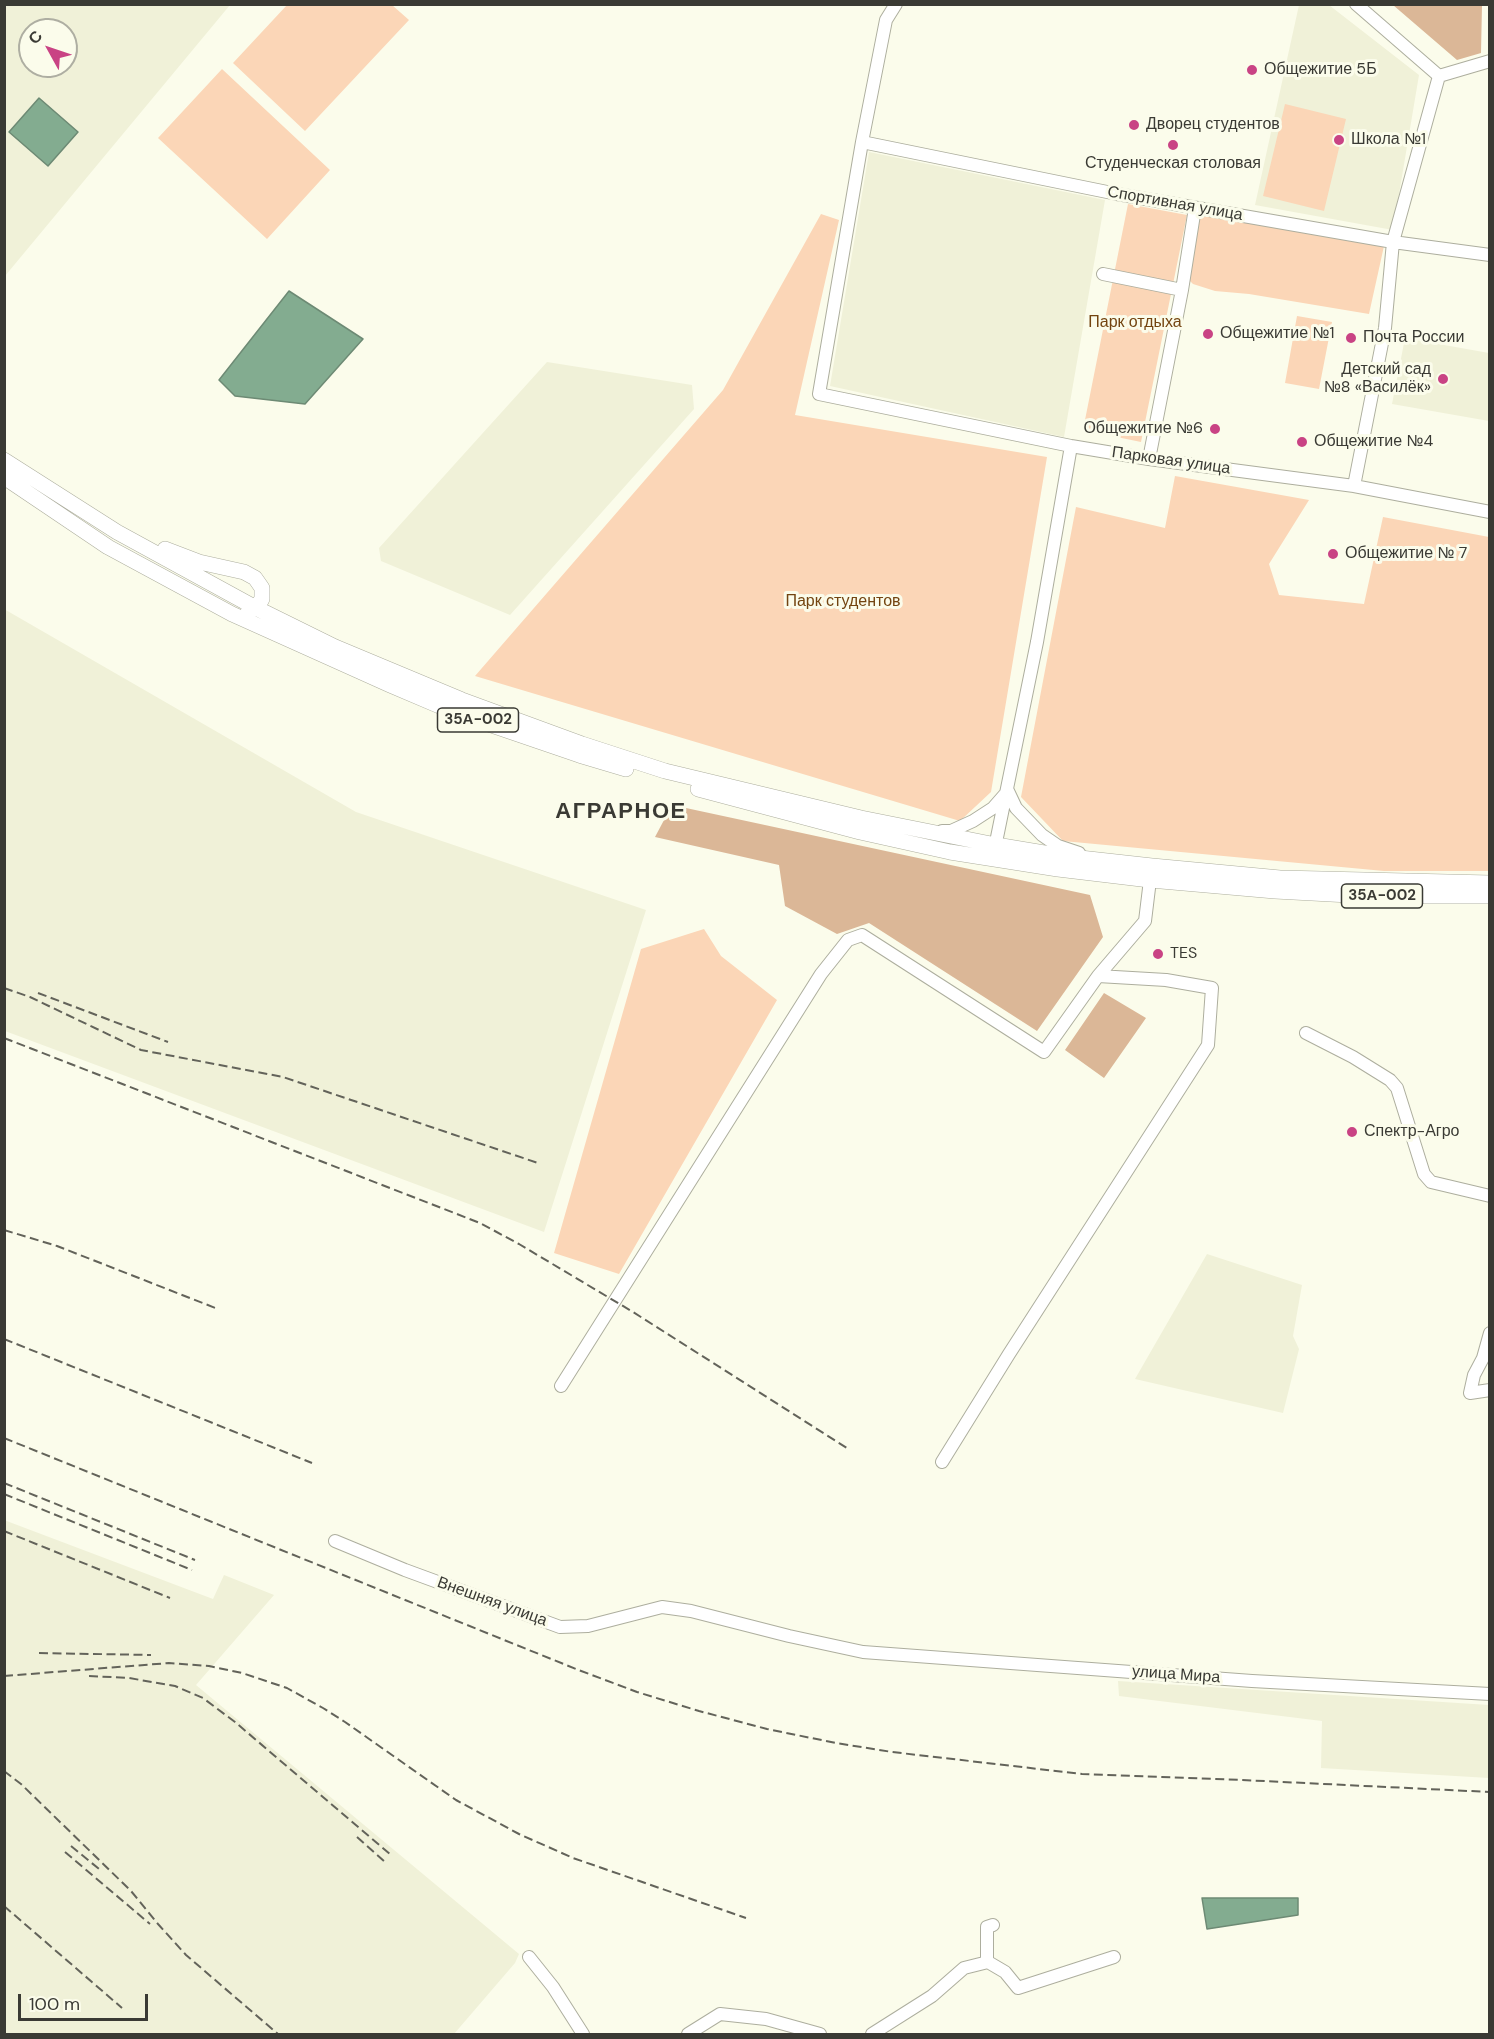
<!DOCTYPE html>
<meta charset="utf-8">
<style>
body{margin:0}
#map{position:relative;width:1494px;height:2039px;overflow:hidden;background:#fbfceb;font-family:"DM Sans",sans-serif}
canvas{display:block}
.frame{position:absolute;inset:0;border:6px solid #3a3a34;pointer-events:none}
.north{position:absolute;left:18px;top:18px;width:60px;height:60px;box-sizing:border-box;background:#fbfceb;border:2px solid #aeaea2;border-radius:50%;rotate:310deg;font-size:16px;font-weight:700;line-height:24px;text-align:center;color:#3a3a34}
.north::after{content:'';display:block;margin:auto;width:21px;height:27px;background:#c94384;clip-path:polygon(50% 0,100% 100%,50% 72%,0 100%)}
.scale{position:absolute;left:18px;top:1994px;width:130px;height:27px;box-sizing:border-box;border:3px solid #3a3a34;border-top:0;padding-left:8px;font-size:18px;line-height:21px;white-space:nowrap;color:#3a3a34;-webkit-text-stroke:4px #fbfceb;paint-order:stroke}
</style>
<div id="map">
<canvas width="1494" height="2039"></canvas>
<div class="frame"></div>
<div class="north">С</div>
<div class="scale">100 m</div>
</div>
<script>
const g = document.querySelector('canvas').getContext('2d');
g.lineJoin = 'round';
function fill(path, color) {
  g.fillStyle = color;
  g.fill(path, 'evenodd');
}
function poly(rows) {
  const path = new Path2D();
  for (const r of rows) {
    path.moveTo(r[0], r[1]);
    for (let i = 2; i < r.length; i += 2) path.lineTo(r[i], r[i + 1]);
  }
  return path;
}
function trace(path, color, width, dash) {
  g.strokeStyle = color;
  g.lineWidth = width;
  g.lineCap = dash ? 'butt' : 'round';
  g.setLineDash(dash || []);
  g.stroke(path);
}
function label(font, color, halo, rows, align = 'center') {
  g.font = font + ' "DM Sans",sans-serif';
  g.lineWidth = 6;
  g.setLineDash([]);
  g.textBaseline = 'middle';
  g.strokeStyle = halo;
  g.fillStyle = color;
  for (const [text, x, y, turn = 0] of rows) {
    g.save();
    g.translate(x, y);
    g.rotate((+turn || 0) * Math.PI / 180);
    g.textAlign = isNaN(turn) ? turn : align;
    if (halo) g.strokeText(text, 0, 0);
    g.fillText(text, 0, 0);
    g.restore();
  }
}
fill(poly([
 [5,5,230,5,5,276],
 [30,30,66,30,66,66,30,66],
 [1299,5,1329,5,1419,75,1393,230,1255,205],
 [869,152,1105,200,1064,437,830,386],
 [1405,338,1489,353,1489,421,1392,404],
 [547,362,692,385,694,409,510,615,381,561,379,548],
 [4,609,356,812,646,910,544,1232,5,1031],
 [1207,1254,1302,1285,1293,1336,1299,1349,1283,1413,1135,1379],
 [4,1520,213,1599,224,1575,274,1595,196,1685,519,1954,515,1963,454,2034,5,2034],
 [1118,1681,1489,1705,1489,1778,1321,1768,1322,1721,1119,1696]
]), '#f0f1d8');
fill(poly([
 [287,5,392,5,409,20,305,131,233,63],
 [222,69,330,170,267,239,158,138],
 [1285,104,1346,119,1324,211,1263,196],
 [1128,204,1187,215,1141,442,1083,430],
 [1195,208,1384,246,1369,314,1249,294,1215,291,1193,284,1189,280],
 [821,214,839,220,795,415,1047,457,991,792,960,821,475,676,723,390],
 [1297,316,1332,322,1319,389,1285,383],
 [1175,476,1309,500,1269,564,1279,595,1364,604,1383,517,1489,537,1489,871,1384,871,1063,841,1021,797,1076,507,1165,528],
 [704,929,721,956,777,1000,619,1274,554,1253,641,949]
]), '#fbd6b7');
fill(poly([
 [1393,5,1482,5,1481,53,1457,60],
 [672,805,1090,895,1103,937,1037,1031,869,923,837,934,785,906,779,865,655,837],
 [1104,993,1146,1018,1104,1078,1065,1050]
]), '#dbb797');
const water = poly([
 [39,98,78,132,48,166,9,132,39,98],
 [289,291,363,339,305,404,235,396,219,380,289,291],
 [1202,1898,1298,1898,1298,1915,1207,1929,1202,1898]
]);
fill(water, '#83ac90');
trace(water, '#6d8a74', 1.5);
const minor = poly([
 [896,4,886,20,862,142,819,394,1071,446,1149,459,1354,486,1490,512],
 [1356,4,1439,76],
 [1439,76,1490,61],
 [862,142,1117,194,1393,242,1490,255],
 [1103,274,1182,290],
 [1149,459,1182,290,1195,208],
 [1354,486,1385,328,1393,242,1439,76],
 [1008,791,1016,808,1042,835,1058,846,1079,853],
 [942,831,951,831,973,821,993,808,1007,792],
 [994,852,1037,642,1071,446],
 [1306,1033,1353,1057,1390,1080,1397,1088,1424,1174,1431,1182,1490,1196],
 [1490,1333,1483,1358,1474,1375,1470,1393,1490,1390],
 [561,1386,821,974,848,940,862,935,1044,1052,1098,976,1145,921,1150,880],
 [942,1462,1009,1354,1208,1045,1212,988,1166,980,1098,976],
 [335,1541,405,1570,560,1627,588,1626,662,1607,691,1611,789,1636,863,1652,1252,1681,1490,1694],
 [529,1957,553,1987,583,2034],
 [987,1962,987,1927,993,1925],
 [688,2034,720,2014,766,2019,820,2034],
 [872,2034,932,1996,964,1968,988,1962,1005,1972,1018,1988,1114,1957]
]);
const major = poly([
 [4,460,117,532,256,608,335,647,462,700,582,744,665,771,861,818,996,845,1062,856,1152,866,1280,878,1490,883],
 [4,477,108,547,232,614,390,685,456,713,579,755,626,769],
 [165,549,199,562,244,572,255,578,262,588,262,599,256,608,248,612],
 [698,789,860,832,950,852,1058,869,1150,880,1275,891,1368,896,1490,896]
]);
trace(minor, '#adae9e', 14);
trace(major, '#adae9e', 16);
trace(minor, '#fff', 12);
trace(major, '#fff', 15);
trace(poly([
 [4,988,30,997,141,1050,283,1077,538,1163],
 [38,993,168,1042],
 [4,1038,480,1223,519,1244,633,1312,850,1450],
 [4,1230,57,1246,218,1309],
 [4,1339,312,1463],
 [4,1438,576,1669,637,1692,699,1711,767,1729,836,1743,892,1752,1082,1774,1242,1780,1490,1792],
 [4,1483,195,1560],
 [4,1494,192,1570],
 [4,1531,170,1598],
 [39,1653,151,1655],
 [4,1676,169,1663,209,1666,242,1673,287,1688,323,1708,345,1722,456,1800,519,1834,573,1858,746,1918],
 [89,1676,129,1678,175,1686,203,1698,235,1722,391,1855],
 [4,1771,21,1784,131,1891,158,1924,186,1955,278,2034],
 [357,1837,384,1861],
 [71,1846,99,1869],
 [65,1852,150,1924],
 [4,1906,122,2008]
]), '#63635a', 2, [9, 4.5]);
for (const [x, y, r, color] of [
 [1252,70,6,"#c94384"],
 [1134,125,6,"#c94384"],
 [1339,140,6,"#c94384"],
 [1173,145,6,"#c94384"],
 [1208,334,6,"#c94384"],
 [1351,338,6,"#c94384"],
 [1443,379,6,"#c94384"],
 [1215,429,6,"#c94384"],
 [1302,442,6,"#c94384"],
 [1333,554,6,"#c94384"],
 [1158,954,6,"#c94384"],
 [1352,1132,6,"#c94384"]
]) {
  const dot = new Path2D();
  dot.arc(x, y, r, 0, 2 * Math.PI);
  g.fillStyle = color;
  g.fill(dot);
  trace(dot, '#fbfceb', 2);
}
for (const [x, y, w] of [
 [478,720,81],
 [1382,896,81]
]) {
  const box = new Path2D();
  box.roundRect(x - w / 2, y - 12, w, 24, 4.5);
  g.fillStyle = '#fbfceb';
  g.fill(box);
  trace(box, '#3a3a34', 1.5);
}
label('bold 15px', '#3a3a34', null, [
 ["35А-002",478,720],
 ["35А-002",1382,896]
]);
label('16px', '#3a3a34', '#fbfceb', [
 ["Общежитие 5Б",1264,70],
 ["Дворец студентов",1146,125],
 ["Школа №1",1351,140],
 ["Студенческая столовая",1173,164,"center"],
 ["Общежитие №1",1220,334],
 ["Почта России",1363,338],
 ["Детский сад",1431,370,"right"],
 ["№8 «Василёк»",1431,388,"right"],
 ["Общежитие №6",1203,429,"right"],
 ["Общежитие №4",1314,442],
 ["Общежитие № 7",1345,554],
 ["TES",1170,954],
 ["Спектр-Агро",1364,1132]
], 'left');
label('16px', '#3a3a34', '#fbfceb', [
 ["Спортивная улица",1175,204,10],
 ["Парковая улица",1171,461,8],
 ["Внешняя улица",492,1602,20],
 ["улица Мира",1176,1675,4]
]);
label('16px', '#734410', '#fbfceb', [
 ["Парк отдыха",1135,323],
 ["Парк студентов",843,602]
]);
g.letterSpacing = '1.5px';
label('bold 22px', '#3a3a34', '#fbfceb', [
 ["АГРАРНОЕ",621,812]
]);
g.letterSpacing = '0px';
</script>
